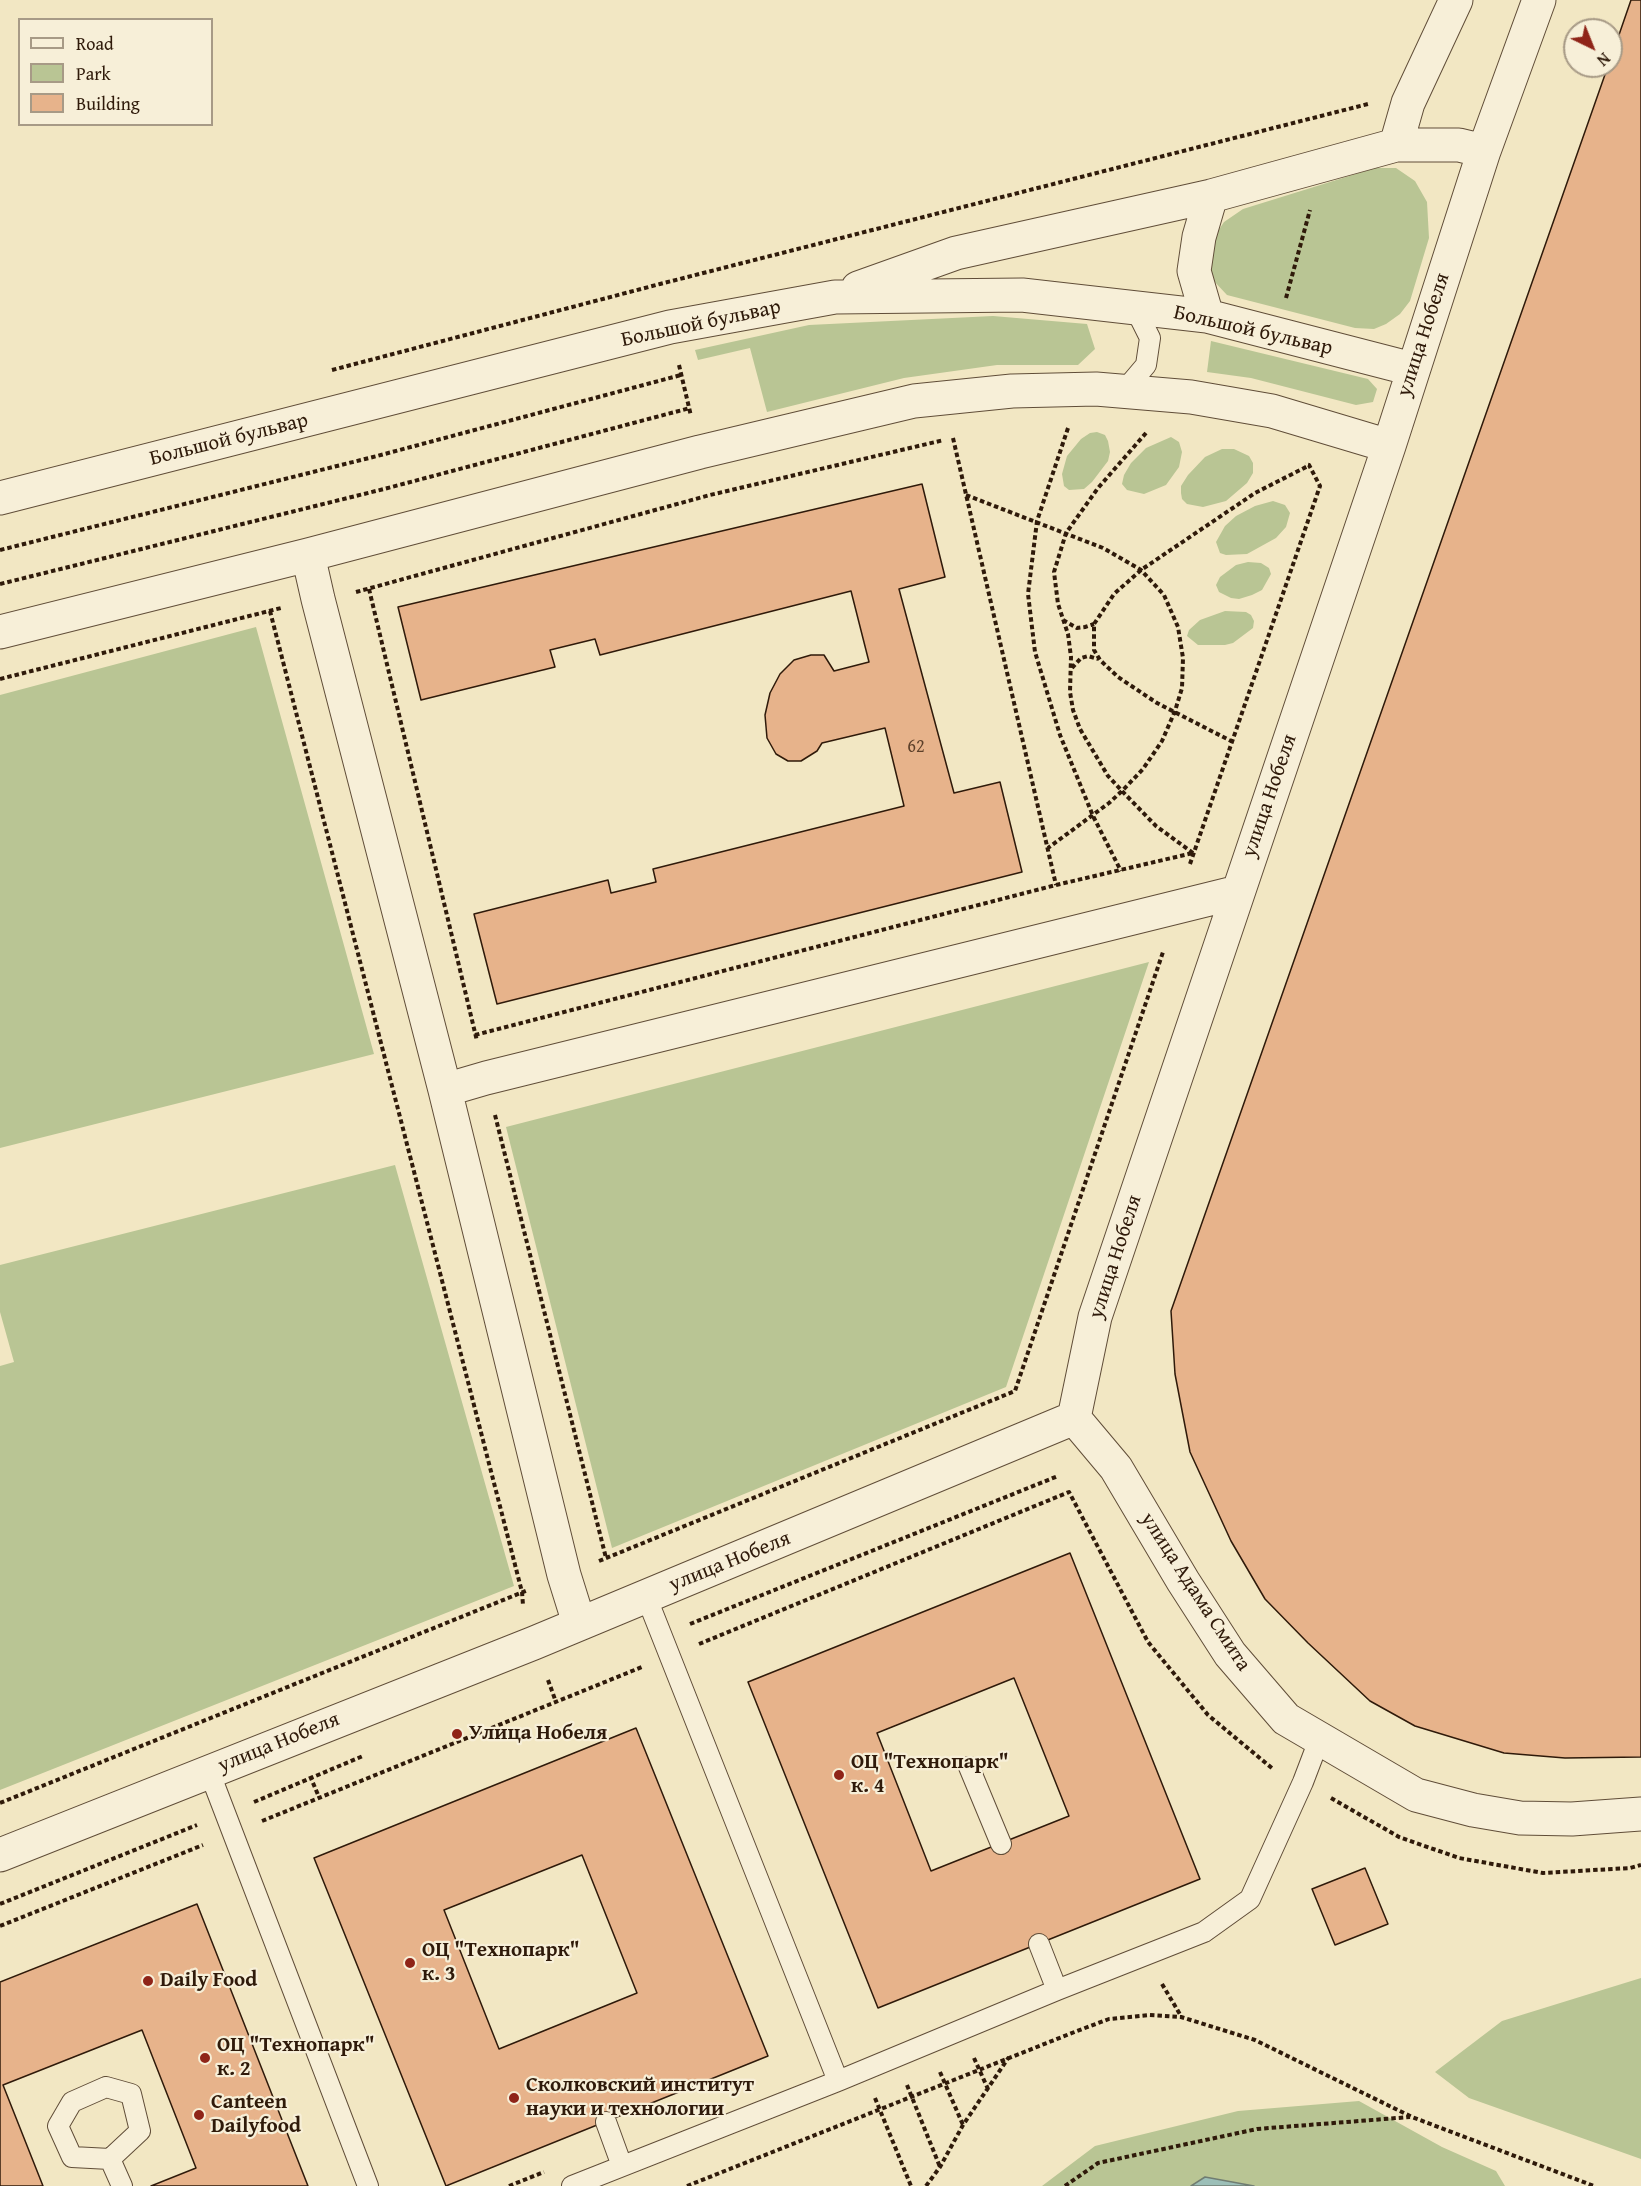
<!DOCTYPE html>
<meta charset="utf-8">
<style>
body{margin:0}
#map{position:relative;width:1641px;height:2186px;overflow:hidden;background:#f2e7c3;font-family:"Gentium Book Plus",serif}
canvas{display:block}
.legend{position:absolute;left:18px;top:18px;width:195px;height:108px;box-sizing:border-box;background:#f7efd8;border:2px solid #a79a86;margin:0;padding:8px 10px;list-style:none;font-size:18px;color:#2f1a0a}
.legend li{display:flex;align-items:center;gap:12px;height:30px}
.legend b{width:30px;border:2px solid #a79a86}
.north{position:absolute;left:1563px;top:18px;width:60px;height:60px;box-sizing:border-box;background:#f7efd8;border:2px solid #a79a86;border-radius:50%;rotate:137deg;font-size:16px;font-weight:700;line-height:24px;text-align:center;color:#2f1a0a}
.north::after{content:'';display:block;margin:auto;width:21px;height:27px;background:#8f2418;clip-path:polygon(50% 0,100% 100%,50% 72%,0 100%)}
</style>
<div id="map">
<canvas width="1641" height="2186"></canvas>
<ul class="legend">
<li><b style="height:8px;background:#f7efd8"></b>Road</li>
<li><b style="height:16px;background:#b9c594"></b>Park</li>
<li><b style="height:16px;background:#e7b38b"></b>Building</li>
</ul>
<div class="north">N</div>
</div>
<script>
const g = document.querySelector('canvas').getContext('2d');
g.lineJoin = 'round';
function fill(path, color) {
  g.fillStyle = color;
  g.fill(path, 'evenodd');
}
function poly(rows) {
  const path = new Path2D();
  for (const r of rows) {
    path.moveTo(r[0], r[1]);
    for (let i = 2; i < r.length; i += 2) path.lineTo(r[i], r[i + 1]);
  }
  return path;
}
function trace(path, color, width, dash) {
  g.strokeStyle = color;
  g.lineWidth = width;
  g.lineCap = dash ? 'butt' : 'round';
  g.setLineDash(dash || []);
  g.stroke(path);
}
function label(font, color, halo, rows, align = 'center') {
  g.font = font + ' "Gentium Book Plus",serif';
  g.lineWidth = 4.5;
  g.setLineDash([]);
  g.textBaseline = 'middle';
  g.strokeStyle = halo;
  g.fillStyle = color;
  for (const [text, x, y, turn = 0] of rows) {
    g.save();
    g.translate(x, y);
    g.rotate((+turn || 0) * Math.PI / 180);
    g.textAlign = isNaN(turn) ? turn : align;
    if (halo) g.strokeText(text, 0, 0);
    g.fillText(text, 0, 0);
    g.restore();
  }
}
fill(poly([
 [1375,168,1396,168,1415,181,1427,202,1429,238,1410,301,1400,314,1386,324,1374,329,1355,328,1227,295,1212,279,1209,263,1212,240,1224,222,1243,209],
 [993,316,1087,324,1095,349,1078,365,997,365,904,378,767,412,750,348,698,360,695,350,809,325],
 [1211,341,1368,379,1377,389,1373,402,1356,405,1251,378,1207,372],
 [1097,432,1105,435,1108,441,1110,452,1108,461,1092,482,1084,489,1069,490,1064,486,1062,474,1067,456,1081,439,1090,433],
 [1171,437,1179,442,1182,452,1179,467,1166,485,1144,494,1127,490,1122,484,1124,475,1131,463,1146,448],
 [1222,449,1234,449,1249,456,1253,463,1253,473,1247,483,1226,501,1203,507,1187,504,1182,499,1181,493,1181,486,1188,475,1205,457],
 [1273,501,1285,505,1290,513,1286,527,1276,538,1247,554,1226,555,1220,553,1216,542,1225,526,1236,516,1255,506],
 [1248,562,1261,563,1269,568,1271,574,1262,590,1252,595,1239,599,1231,598,1219,592,1216,585,1220,577,1236,565],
 [1225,611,1246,612,1251,615,1254,621,1253,628,1233,643,1225,645,1198,645,1187,636,1189,630,1200,620],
 [256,627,374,1054,0,1148,0,695],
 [1149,962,1006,1387,612,1548,506,1127],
 [395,1165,514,1586,0,1790,0,1366,14,1362,0,1312,0,1265],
 [1641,1978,1641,2159,1469,2098,1435,2072,1502,2021],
 [1359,2101,1442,2147,1496,2171,1505,2186,1254,2186,1205,2177,1191,2186,1042,2186,1095,2146,1238,2111]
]), '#b9c594');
const water = poly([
 [1205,2177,1254,2186,1191,2186,1205,2177]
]);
fill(water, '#9cbfb8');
trace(water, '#707d72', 1.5);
const building = poly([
 [1631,0,1641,0,1641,1757,1565,1758,1504,1753,1415,1726,1370,1701,1308,1643,1265,1599,1231,1541,1190,1452,1175,1374,1171,1311,1608,66,1611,66,1611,58,1631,0],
 [922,484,945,577,899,589,954,793,1000,782,1022,872,497,1004,474,914,608,880,611,893,656,882,653,869,904,806,885,728,822,743,817,751,801,761,788,761,776,754,767,738,765,715,770,693,780,674,794,660,811,655,824,655,834,671,869,662,851,591,600,655,595,639,550,650,555,667,421,700,398,607,922,484],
 [1070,1553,1200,1879,878,2008,748,1682,1070,1553],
 [1014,1678,1069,1816,931,1871,877,1733,1014,1678],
 [636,1728,768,2056,446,2186,314,1858,636,1728],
 [582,1855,637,1993,499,2049,444,1910,582,1855],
 [1365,1868,1388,1924,1335,1945,1312,1889,1365,1868],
 [197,1904,308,2186,151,2186,196,2168,142,2030,3,2085,43,2186,0,2186,0,1982,197,1904]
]);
fill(building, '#e7b38b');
trace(building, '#2f1a0a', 1.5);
const service = poly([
 [1124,391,1146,365,1150,338,1135,308],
 [646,1596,838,2081],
 [969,1767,1001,1844],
 [209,1771,368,2186],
 [1039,1944,1057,1990],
 [106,2087,131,2094,140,2131,110,2159,72,2157,58,2126,72,2102,106,2087],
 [606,2122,622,2166],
 [110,2159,122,2186],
 [572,2186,838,2081,1057,1990,1204,1932,1250,1899,1303,1782,1319,1740]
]);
const minor = poly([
 [1396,145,1408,103,1456,0],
 [858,288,956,253,1211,196,1396,145,1459,145,1484,151],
 [1207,316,1194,271,1199,237,1211,196],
 [0,498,670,327,835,297,1022,295,1207,316,1412,369],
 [308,555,318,599,445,1090,564,1575,579,1623],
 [0,632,308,555,700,452,914,401,1012,391,1096,389,1191,397,1272,411,1389,446],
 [445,1090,486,1078,1238,892],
 [1074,1418,1095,1317,1389,446,1484,151,1539,0],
 [1074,1418,1116,1468,1183,1581,1230,1654,1286,1719,1416,1795,1473,1810,1520,1818,1572,1819,1641,1814],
 [0,1855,534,1643,1074,1418]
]);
trace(service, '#604d38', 22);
trace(minor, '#604d38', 35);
trace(poly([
 [1286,298,1310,210],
 [679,365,691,416],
 [332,370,660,284,1368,104],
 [1068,428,1037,521,1028,594,1035,652,1060,735,1093,816,1121,871],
 [1146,433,1098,488,1066,533,1054,572,1058,604,1068,634,1071,657,1070,692,1073,710,1080,729,1108,776,1122,791,1156,826,1193,853],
 [953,438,1056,885],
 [966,495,1103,548,1141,570,1164,595,1178,627,1183,658,1182,688,1175,711,1162,741,1143,769,1122,791,1109,803,1048,848],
 [0,550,377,456,681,375],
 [0,584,384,489,690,408],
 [369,589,477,1041],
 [356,592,710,495,944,440],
 [270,611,522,1592,523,1605],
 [1063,620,1077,628,1085,627,1094,624],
 [1072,668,1081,658,1088,656,1098,659],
 [0,679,281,608],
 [1233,742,1157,703,1118,677,1100,660,1094,650,1094,624,1114,594,1141,570,1255,493,1308,466],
 [1190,864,1320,486,1309,465,1305,464],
 [475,1035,1056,885,1193,853],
 [495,1115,606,1558],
 [599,1561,1015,1391,1163,952],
 [690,1624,1058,1476],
 [699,1644,1069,1492,1148,1642,1208,1715,1273,1769],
 [548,1680,556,1702],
 [310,1776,319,1797],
 [1331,1798,1399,1837,1459,1858,1543,1873,1630,1868,1641,1865],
 [254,1802,363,1756],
 [0,1803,528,1590],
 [262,1821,642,1667],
 [0,1904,197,1825],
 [0,1926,203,1845],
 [1162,1984,1181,2016],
 [974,2058,988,2089],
 [940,2072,963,2125],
 [907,2085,940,2167],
 [875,2098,911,2186],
 [509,2186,544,2172],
 [687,2186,1077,2031,1109,2019,1149,2015,1181,2017,1255,2040,1412,2117,1594,2186],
 [926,2186,940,2167,963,2125,1009,2057],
 [1065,2186,1098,2163,1257,2129,1410,2117]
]), '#2f1a0a', 4, [4.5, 3]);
trace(service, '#f7efd8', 20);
trace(minor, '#f7efd8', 33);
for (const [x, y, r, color] of [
 [457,1734,6,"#8f2418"],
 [839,1775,6,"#8f2418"],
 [410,1963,6,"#8f2418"],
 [148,1981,6,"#8f2418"],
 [205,2058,6,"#8f2418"],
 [514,2098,6,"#8f2418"],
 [199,2115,6,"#8f2418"]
]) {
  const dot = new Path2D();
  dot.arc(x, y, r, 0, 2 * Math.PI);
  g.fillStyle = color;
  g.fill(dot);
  trace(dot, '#f7efd8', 2);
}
label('18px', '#5d402a', null, [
 ["62",916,747]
]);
label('21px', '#2f1a0a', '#f7efd8', [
 ["Большой бульвар",701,324,-12],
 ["Большой бульвар",1253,331,13],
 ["улица Нобеля",1424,335,-72],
 ["Большой бульвар",229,440,-14],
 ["улица Нобеля",1270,796,-71],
 ["улица Нобеля",1116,1257,-72],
 ["улица Нобеля",730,1562,-22],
 ["улица Адама Смита",1195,1592,57],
 ["улица Нобеля",279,1743,-22]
]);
label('bold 21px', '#2f1a0a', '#f7efd8', [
 ["Улица Нобеля",469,1734],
 ["ОЦ \"Технопарк\"",851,1763],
 ["к. 4",851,1787],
 ["ОЦ \"Технопарк\"",422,1951],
 ["к. 3",422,1975],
 ["Daily Food",160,1981],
 ["ОЦ \"Технопарк\"",217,2046],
 ["к. 2",217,2070],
 ["Сколковский институт",526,2086],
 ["науки и технологии",526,2110],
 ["Canteen",211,2103],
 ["Dailyfood",211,2127]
], 'left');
</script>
